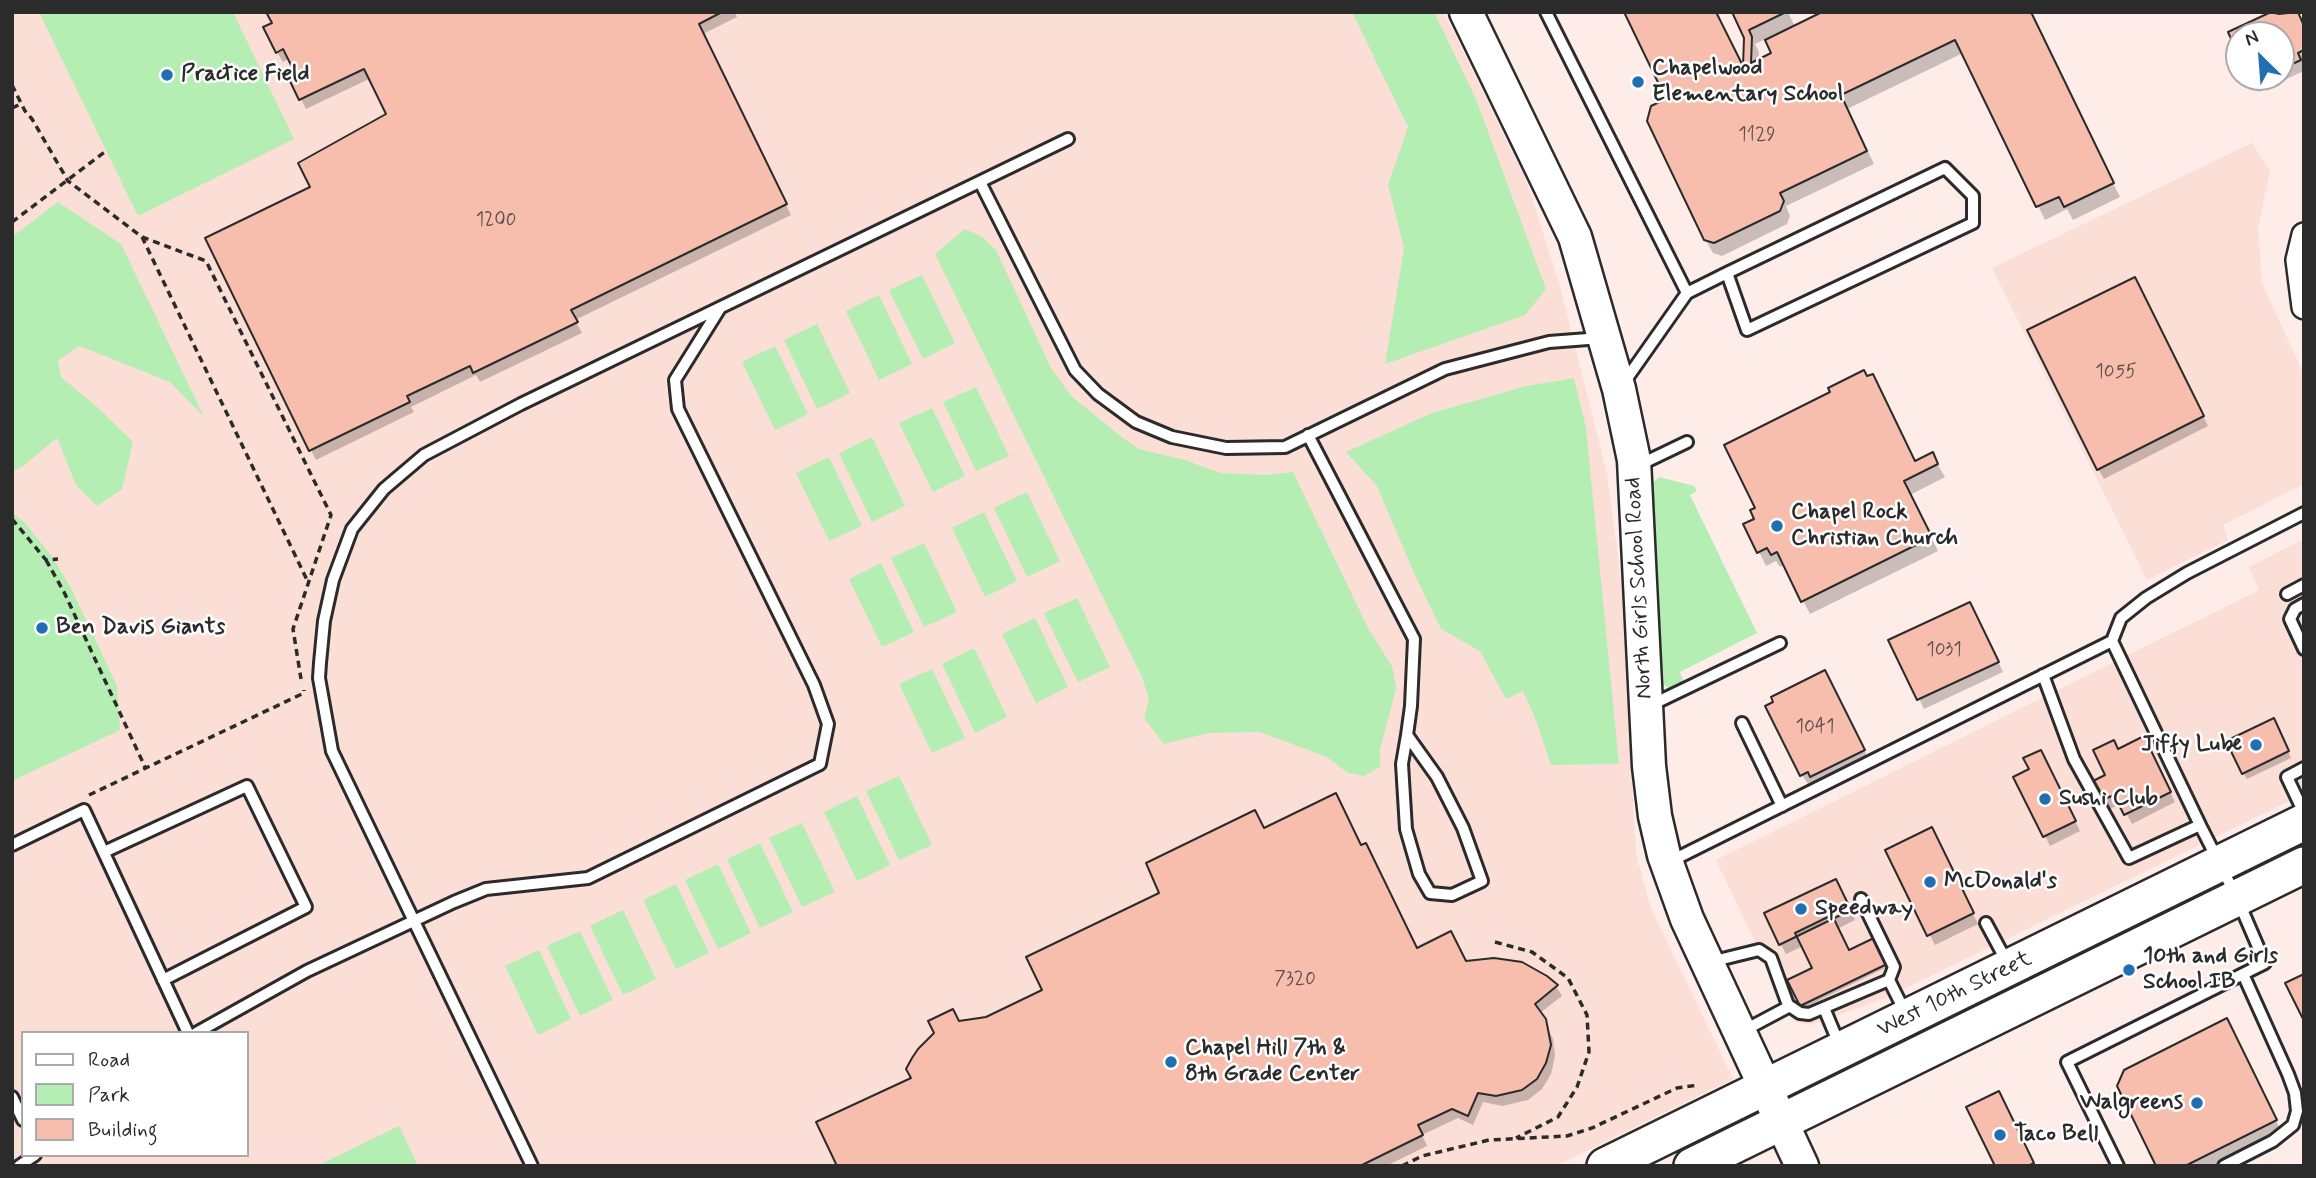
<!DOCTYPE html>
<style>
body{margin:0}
#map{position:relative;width:2316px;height:1178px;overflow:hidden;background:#fdece7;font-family:Mynerve,sans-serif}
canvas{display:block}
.frame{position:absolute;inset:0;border:14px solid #2b2b2b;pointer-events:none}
.legend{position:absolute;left:21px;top:1031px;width:228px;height:126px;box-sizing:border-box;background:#fff;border:2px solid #aaa;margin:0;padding:9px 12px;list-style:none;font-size:21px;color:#2b2b2b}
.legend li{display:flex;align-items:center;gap:14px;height:35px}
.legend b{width:35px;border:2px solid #aaa}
.north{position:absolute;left:2225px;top:21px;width:70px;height:70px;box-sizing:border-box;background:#fff;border:2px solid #aaa;border-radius:50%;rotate:335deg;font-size:19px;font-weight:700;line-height:28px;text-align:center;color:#2b2b2b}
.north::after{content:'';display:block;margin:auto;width:24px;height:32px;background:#1f6fb2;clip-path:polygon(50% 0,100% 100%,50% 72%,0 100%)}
</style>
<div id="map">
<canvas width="2316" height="1178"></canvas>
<div class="frame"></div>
<ul class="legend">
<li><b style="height:9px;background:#fff"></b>Road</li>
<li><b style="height:19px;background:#b4eeb3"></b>Park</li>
<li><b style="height:19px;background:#f7beae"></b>Building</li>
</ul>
<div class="north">N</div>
</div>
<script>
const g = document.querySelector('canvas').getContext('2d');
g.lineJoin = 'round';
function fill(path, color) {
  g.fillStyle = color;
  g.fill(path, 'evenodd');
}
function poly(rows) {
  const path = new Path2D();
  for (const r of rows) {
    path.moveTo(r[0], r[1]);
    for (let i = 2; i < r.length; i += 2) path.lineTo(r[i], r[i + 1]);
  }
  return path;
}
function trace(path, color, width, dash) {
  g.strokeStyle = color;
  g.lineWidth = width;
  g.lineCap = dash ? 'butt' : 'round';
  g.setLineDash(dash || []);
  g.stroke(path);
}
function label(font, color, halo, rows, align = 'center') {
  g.font = font + ' Mynerve,sans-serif';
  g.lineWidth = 5;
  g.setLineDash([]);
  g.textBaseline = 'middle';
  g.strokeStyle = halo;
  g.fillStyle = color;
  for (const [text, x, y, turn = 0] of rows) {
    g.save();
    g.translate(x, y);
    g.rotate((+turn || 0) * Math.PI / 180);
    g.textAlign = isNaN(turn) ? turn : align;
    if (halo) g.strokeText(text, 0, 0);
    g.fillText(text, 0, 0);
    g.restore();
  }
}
fill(poly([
 [12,12,1444,12,1526,180,1559,283,1607,474,1621,581,1636,854,1651,908,1733,1079,1556,1166,12,1166],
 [23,1033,247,1033,247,1155,23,1155],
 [2252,143,2270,172,2258,227,2262,283,2304,375,2304,484,2223,525,2228,540,2147,580,1992,268],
 [2304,539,2304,794,1881,1000,1810,1025,1793,1021,1716,860,2259,590,2249,567]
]), '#fbded6');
fill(poly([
 [39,12,233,12,294,139,138,216],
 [1352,12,1434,12,1476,99,1546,289,1525,315,1385,364,1404,248,1388,185,1408,127],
 [58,202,121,244,204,417,170,382,80,346,58,360,61,377,96,406,133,442,122,489,97,506,76,485,57,438,24,465,12,472,12,237],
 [965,229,982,237,996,250,1051,368,1071,396,1123,438,1139,449,1185,460,1220,473,1265,475,1293,472,1369,630,1392,666,1396,688,1380,750,1380,767,1364,776,1348,773,1327,757,1260,732,1209,733,1164,744,1144,718,1149,699,1142,677,935,254],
 [922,275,955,343,923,359,889,290],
 [879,295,912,364,879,380,846,311],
 [817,324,850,393,817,409,784,340],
 [775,346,808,414,775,430,742,362],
 [1574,378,1586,428,1619,764,1551,765,1536,720,1523,691,1506,699,1480,651,1441,629,1414,573,1377,486,1346,452,1432,413,1526,386],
 [976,387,1009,456,976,471,943,402],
 [932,408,965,476,933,492,899,423],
 [872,437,905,506,872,522,839,453],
 [829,457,862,526,829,541,796,473],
 [1659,477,1694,486,1697,491,1690,495,1757,633,1680,672,1684,683,1675,688,1667,687,1661,682,1656,652,1647,488],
 [1027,492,1060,561,1027,577,994,508],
 [12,512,25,523,53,558,71,588,117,686,120,730,12,781],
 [984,512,1017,581,985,597,952,528],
 [924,543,957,612,924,627,891,558],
 [881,563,914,632,882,647,849,579],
 [1077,598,1110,667,1078,682,1044,613],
 [1035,618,1068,687,1036,703,1002,634],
 [974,648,1007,717,975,733,942,664],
 [932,669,965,738,932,753,899,684],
 [899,776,932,845,899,860,866,791],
 [857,796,890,865,857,881,824,812],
 [802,823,835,892,802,907,769,838],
 [760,843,793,912,760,928,727,859],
 [718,864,751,933,718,949,685,880],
 [676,884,709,953,676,969,643,900],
 [623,910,656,979,623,995,590,926],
 [580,931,613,1000,580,1016,547,946],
 [539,950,571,1019,538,1035,505,966],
 [399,1126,418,1166,317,1166]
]), '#b4eeb3');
fill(poly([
 [268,12,735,12,737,17,703,34,791,215,575,320,582,333,480,382,476,375,411,407,414,412,316,460,311,450,312,188,388,114,371,78,306,109,289,76,297,72,290,58,283,62,277,52,274,24],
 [1731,12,1788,12,1795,27,2030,12,2120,197,2073,220,2067,209,2045,220,1963,53,1847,109,1874,164,1786,206,1790,216,1787,224,1722,256,1713,253,1705,239,1668,100,1744,71,1746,38],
 [1766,39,1773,54,1758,61,1759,52,1755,44],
 [2276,12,2279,16,2287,12,2296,12,2304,27,2304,71,2258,92,2250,77,2281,77,2281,35,2239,35,2239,53,2230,33],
 [2140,289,2208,426,2104,479,2098,469],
 [1932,455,1945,477,1910,495,1938,551,1810,614,1785,565,1780,567,1776,561,1766,566,1746,525,1916,463],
 [1975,614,2003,672,1924,709,1891,641],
 [1830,682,1869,760,1818,786,1814,781,1808,784,1802,775],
 [2276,726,2291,758,2247,779,2243,773],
 [2149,749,2175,802,2132,824,2121,804,2108,810,2102,801,2107,776,2118,751],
 [2046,762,2080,831,2050,846,2016,778],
 [1264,829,1361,847,1417,950,1556,986,1562,996,1540,1013,1553,1039,1555,1056,1551,1074,1542,1089,1528,1100,1502,1106,1483,1102,1473,1125,1458,1118,1422,1135,1427,1146,1386,1166,839,1166,959,1022,986,1018,1045,990,1162,893],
 [1936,839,1978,924,1935,945,1887,851],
 [1841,891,1855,920,1837,929,1849,952,1873,940,1887,967,1803,1008,1790,981,1814,969,1803,946,1786,954,1781,944],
 [2232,1030,2281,1131,2211,1166,2158,1166]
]), '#0003');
const building = poly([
 [266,12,722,12,699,24,787,204,571,310,578,322,473,373,470,366,407,396,410,402,309,451,205,238,310,187,298,163,386,114,364,69,299,100,287,75,294,71,283,49,276,53,263,27,272,23,266,12],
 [1624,12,1716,12,1743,66,1744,38,1732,12,1786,12,1749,30,1752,37,1751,63,1771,53,1765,40,1822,12,2031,12,2114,183,2064,207,2059,197,2036,207,1955,40,1841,95,1867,151,1780,193,1784,201,1780,211,1714,243,1704,240,1647,121,1651,106,1666,99,1624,12],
 [2271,12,2279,14,2298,12,2304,26,2304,50,2298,53,2301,60,2281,69,2281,35,2239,35,2239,57,2228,32,2271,12],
 [2248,77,2264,77,2251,83,2248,77],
 [2135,277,2204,416,2097,470,2027,330,2135,277],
 [1864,370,1867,376,1873,374,1915,461,1933,452,1938,464,1904,481,1932,537,1801,602,1777,552,1771,555,1767,548,1757,553,1743,524,1754,519,1750,510,1755,508,1724,445,1830,392,1828,388,1864,370],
 [1970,602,1999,662,1917,700,1888,640,1970,602],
 [1825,670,1865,750,1810,777,1808,772,1800,776,1765,706,1773,702,1771,697,1825,670],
 [2274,718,2289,751,2242,774,2226,741,2274,718],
 [2144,736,2171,792,2124,815,2114,795,2100,801,2091,782,2105,775,2093,750,2114,740,2118,749,2144,736],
 [2041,750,2076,821,2043,837,2013,777,2029,769,2023,758,2041,750],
 [1336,793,1361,845,1366,843,1417,948,1451,931,1466,961,1494,958,1522,962,1547,976,1558,985,1535,1004,1546,1019,1551,1045,1546,1063,1537,1079,1522,1090,1496,1096,1478,1093,1468,1116,1452,1109,1418,1125,1423,1135,1360,1166,837,1166,816,1122,911,1078,906,1069,912,1058,918,1049,934,1033,928,1021,953,1009,959,1021,986,1017,1042,990,1026,957,1159,893,1146,863,1255,810,1264,828,1336,793],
 [1932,827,1974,913,1927,936,1885,850,1932,827],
 [1836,879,1851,910,1779,945,1764,913,1836,879],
 [1832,915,1849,950,1874,938,1887,964,1800,1006,1787,980,1812,968,1795,933,1832,915],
 [2304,974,2304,1021,2285,983,2304,974],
 [2227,1018,2277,1120,2185,1166,2156,1166,2117,1086,2124,1070,2227,1018],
 [1999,1091,2034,1163,2028,1166,1995,1166,1966,1107,1999,1091]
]);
fill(building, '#f7beae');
trace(building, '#2b2b2b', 2);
const service = poly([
 [1546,12,1687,293,1623,384],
 [980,182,1075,370,1098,394,1136,422,1172,437,1226,448,1285,447,1445,369,1549,342,1601,338],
 [1687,293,1727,273,1945,168,1973,196,1973,223,1747,330,1727,273],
 [1308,435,1414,639,1411,706,1407,735,1402,764,1406,829,1419,874,1430,893,1452,895,1482,881,1463,828,1437,777,1407,735],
 [1637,466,1687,442],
 [2287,594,2304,585],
 [2304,604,2295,609,2290,619,2304,649],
 [2043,675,2074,759,2129,858,2200,825,2112,641],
 [1649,706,1780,643],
 [1742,723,1782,806],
 [2304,768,2287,777,2304,813],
 [12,845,84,810,188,1033],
 [104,852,247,786,306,907,163,980],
 [1669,862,2112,641,2121,618,2146,598,2187,573,2304,513],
 [1861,899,1894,967,1889,980,1905,1012],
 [1986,923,2008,964],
 [1710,962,1759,950,1771,958,1788,1005,1800,1013,1809,1014,1889,980],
 [1824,1008,1839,1044],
 [1743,1031,1790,1006],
 [196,1033,307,971,454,902,486,889,588,878,820,764,828,724,814,685,678,409,675,380,720,308],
 [12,1097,23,1120],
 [19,1166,35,1155],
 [532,1166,332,751,319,678,320,663,324,621,333,580,352,529,384,489,424,455,521,404,1068,139],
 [2118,1166,2067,1062,2265,963,2237,898,2200,825],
 [2224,1166,2273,1141,2293,1125,2297,1111,2295,1093,2288,1074,2243,974]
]);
const minor = poly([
 [2304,235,2298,260,2304,307]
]);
const secondary = poly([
 [1466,12,1575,237,1619,389,1634,460,1649,766,1655,816,1664,855,1687,919,1802,1166]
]);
const primary = poly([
 [1605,1166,2304,822],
 [1692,1166,2304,865]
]);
trace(service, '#2b2b2b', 16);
trace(minor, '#2b2b2b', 28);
trace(secondary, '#2b2b2b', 37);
trace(primary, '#2b2b2b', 40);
trace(poly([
 [12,85,25,111,32,119,68,181,142,237,206,261,331,515,293,629,301,679],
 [12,108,21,104],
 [12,222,106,151],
 [142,237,308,582],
 [12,519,46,560,58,559],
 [46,560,64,592,145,767],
 [89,795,304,693,304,690],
 [1495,942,1532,952,1568,978,1587,1015,1589,1052,1577,1087,1558,1117,1516,1138],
 [1402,1166,1422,1156,1489,1140,1567,1136,1592,1128,1677,1088,1699,1085]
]), '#2b2b2b', 3.5, [7, 5]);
trace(service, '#fff', 10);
trace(minor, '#fff', 23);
trace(secondary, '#fff', 32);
trace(primary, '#fff', 35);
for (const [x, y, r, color] of [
 [167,75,7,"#1f6fb2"],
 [1638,82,7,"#1f6fb2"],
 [1777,526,7,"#1f6fb2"],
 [42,628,7,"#1f6fb2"],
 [2256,745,7,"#1f6fb2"],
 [2045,799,7,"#1f6fb2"],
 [1930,882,7,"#1f6fb2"],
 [1801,909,7,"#1f6fb2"],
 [2129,970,7,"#1f6fb2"],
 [1171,1062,7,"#1f6fb2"],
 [2197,1103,7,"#1f6fb2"],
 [2000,1135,7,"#1f6fb2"]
]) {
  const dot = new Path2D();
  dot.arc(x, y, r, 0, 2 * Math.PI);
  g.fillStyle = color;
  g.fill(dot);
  trace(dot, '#fff', 2.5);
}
label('19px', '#5e504c', null, [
 ["1129",1757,136],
 ["1200",496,221],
 ["1055",2116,373],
 ["1031",1944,651],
 ["1041",1815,728],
 ["7320",1295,980]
]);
label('bold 23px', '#2b2b2b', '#fff', [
 ["Chapelwood",1652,69],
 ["Elementary School",1652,95],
 ["Practice Field",181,75],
 ["Chapel Rock",1791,513],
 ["Christian Church",1791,539],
 ["Ben Davis Giants",56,628],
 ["Jiffy Lube",2242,745,"right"],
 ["Sushi Club",2059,799],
 ["McDonald's",1944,882],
 ["Speedway",1815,909],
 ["10th and Girls",2143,957],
 ["School IB",2143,983],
 ["Chapel Hill 7th &",1185,1049],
 ["8th Grade Center",1185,1075],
 ["Walgreens",2183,1103,"right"],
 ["Taco Bell",2014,1135]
], 'left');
label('23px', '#2b2b2b', '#fff', [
 ["North Girls School Road",1640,588,-93],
 ["West 10th Street",1955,995,-26]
]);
</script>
